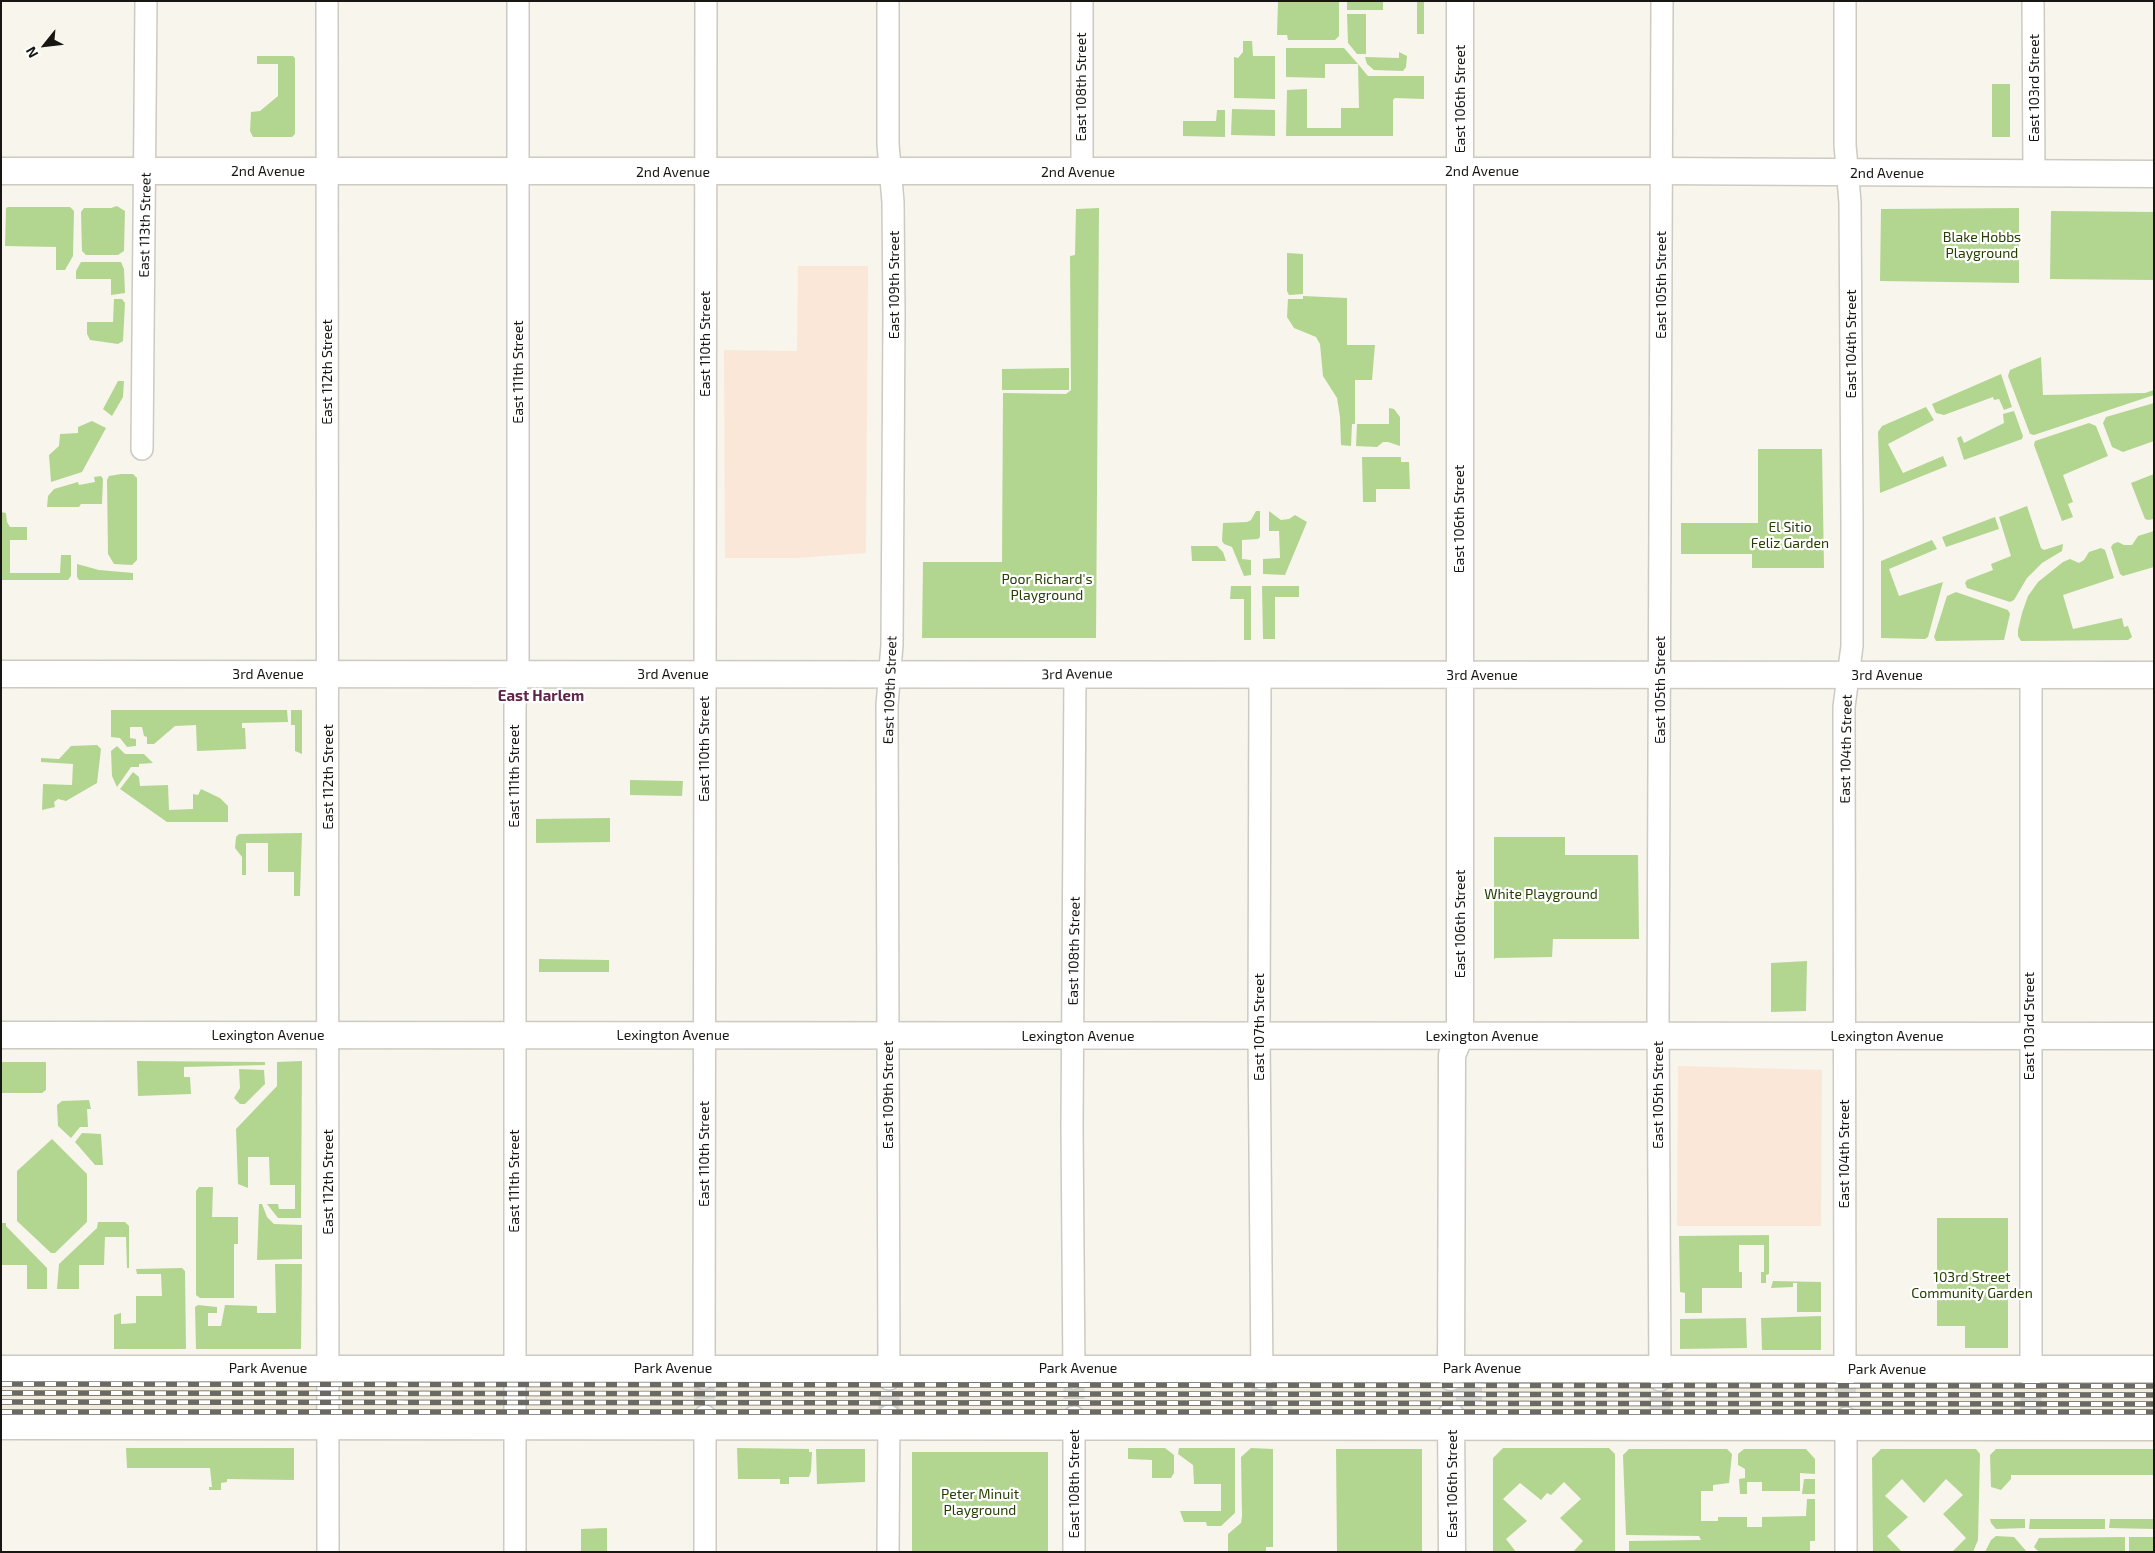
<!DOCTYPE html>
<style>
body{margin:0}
#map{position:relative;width:2155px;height:1553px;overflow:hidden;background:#f8f5ed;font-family:"Exo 2",sans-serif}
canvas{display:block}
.frame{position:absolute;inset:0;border:2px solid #171613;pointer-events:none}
.north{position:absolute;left:20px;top:20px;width:50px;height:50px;-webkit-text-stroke:4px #fff;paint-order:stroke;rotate:241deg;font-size:14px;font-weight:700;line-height:20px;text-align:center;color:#171613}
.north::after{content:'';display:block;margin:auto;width:18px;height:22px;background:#171613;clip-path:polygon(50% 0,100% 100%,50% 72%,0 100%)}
</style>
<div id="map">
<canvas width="2155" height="1553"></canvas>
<div class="frame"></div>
<div class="north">N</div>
</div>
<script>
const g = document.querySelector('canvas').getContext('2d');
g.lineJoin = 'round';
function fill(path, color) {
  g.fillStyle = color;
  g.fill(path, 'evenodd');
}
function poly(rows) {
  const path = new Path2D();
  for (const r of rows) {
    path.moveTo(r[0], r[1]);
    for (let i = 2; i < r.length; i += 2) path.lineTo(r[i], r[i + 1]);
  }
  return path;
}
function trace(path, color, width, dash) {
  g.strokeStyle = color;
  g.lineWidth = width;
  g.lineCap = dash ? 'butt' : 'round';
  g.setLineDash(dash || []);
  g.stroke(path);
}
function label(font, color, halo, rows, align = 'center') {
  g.font = font + ' "Exo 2",sans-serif';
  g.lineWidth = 4.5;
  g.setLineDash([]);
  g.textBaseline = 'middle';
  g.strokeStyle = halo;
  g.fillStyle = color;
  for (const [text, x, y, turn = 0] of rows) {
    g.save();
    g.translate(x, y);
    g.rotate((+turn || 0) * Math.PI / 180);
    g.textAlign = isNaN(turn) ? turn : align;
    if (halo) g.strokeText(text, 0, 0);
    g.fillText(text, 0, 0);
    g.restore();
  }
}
fill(poly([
 [1,1377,2154,1378,2154,1420,1,1417]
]), '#f0ebdb');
fill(poly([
 [798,266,868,266,866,553,797,558,725,558,724,350,797,351],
 [1678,1066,1822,1070,1821,1226,1677,1226]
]), '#fbe7d8');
fill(poly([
 [1278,1,1339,1,1339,36,1335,40,1288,40,1287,35,1277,35],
 [1347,1,1383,1,1383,10,1347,10],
 [1417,1,1424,1,1424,34,1417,34],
 [1347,14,1366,14,1366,54,1357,54,1348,43],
 [1243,41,1252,41,1253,56,1275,56,1275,99,1234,98,1234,57,1238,58,1243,52],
 [1286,48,1344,48,1358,64,1368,76,1424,76,1424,99,1395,98,1393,100,1393,136,1286,136,1287,90,1307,89,1307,128,1341,128,1341,108,1359,108,1358,64,1325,64,1325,78,1286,77],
 [1399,52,1407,56,1406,67,1403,71,1374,70,1367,64,1365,57,1399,58],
 [257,56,293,56,295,58,295,134,292,137,253,137,250,131,251,112,260,111,278,96,278,64,257,64],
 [1992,84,2010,84,2010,137,1992,137],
 [1232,109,1275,110,1275,136,1231,135],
 [1217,110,1225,110,1225,137,1183,136,1183,121,1216,121],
 [117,206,125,211,124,251,118,255,86,255,82,251,81,212,84,208,111,208],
 [8,207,70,207,74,211,73,256,65,270,56,270,56,247,5,246,6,208],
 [1099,208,1096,638,922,638,923,562,1002,562,1003,393,1066,394,1071,390,1070,256,1075,255,1076,209],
 [2019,208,2019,283,1880,281,1881,209],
 [2051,211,2154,212,2154,280,2050,279],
 [1287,253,1303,254,1303,294,1289,295,1287,291],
 [81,262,121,262,124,269,125,293,111,295,111,279,76,279,76,271],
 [1303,296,1347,298,1347,345,1375,345,1372,380,1355,380,1355,424,1352,424,1351,446,1341,445,1340,417,1337,398,1323,376,1320,344,1316,337,1294,328,1287,317,1288,299,1303,299],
 [114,299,122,299,125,303,123,341,118,344,90,340,87,334,87,322,113,322],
 [2041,357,2043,395,2145,393,2154,390,2154,395,2034,435,2030,434,2008,376,2010,370],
 [1069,368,1069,390,1002,390,1002,369],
 [2001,374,2012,407,2004,410,1999,399,1994,400,1993,397,1944,415,1936,413,1932,404],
 [118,381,124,381,123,397,112,416,103,409],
 [2154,403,2154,441,2123,452,2112,447,2103,423,2106,417],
 [1926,407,1934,420,1888,444,1903,473,1943,456,1947,466,1880,493,1878,432,1882,426],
 [1389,408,1394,409,1400,417,1400,446,1388,442,1383,442,1377,447,1356,446,1357,424,1389,424],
 [2014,411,2023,436,2022,439,1964,460,1957,438,1961,436,1964,443,2004,423,2003,414],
 [92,421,106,428,82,472,51,482,49,455,59,446,60,434,78,433,78,427],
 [2089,423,2096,426,2108,456,2063,475,2073,502,2068,504,2073,517,2062,521,2034,445,2035,441],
 [1758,449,1822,449,1824,568,1752,568,1752,554,1681,554,1681,523,1758,523],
 [1362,457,1401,457,1401,462,1409,462,1410,489,1376,489,1376,502,1363,502],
 [121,474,133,474,137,478,137,560,132,565,114,564,108,554,107,480,109,476],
 [2154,474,2154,519,2148,520,2145,519,2131,483],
 [101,476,103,479,102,504,81,504,79,507,47,507,48,496,54,489,78,482,79,485,95,482,94,477],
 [2027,506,2041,548,2044,550,2063,544,2062,551,2042,563,2027,578,2014,600,2010,602,1967,588,1965,583,1967,580,1993,570,1991,564,2011,556,1999,517],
 [1256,511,1260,511,1260,537,1258,539,1242,540,1242,559,1251,560,1251,575,1244,576,1232,547,1224,544,1222,541,1223,523,1247,522,1251,520],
 [1269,511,1281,520,1289,519,1295,515,1307,522,1285,575,1263,574,1263,559,1280,558,1279,531,1269,531],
 [1,512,6,513,7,522,10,527,27,527,27,540,10,540,10,573,60,573,61,555,71,555,71,576,68,580,1,580],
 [1995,517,1999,529,1946,547,1942,537],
 [2154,531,2154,567,2123,576,2120,574,2111,547,2113,544,2118,542,2124,545,2132,545,2138,536],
 [1932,540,1937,549,1889,569,1899,596,1943,582,1928,637,1925,639,1881,638,1881,561],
 [1191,546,1217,546,1223,552,1226,561,1192,561],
 [2101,548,2105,550,2114,578,2063,595,2073,629,2122,618,2124,627,2128,626,2132,637,2128,640,2021,641,2018,636,2018,630,2022,613,2028,596,2038,582,2063,562,2070,559,2079,563,2084,560,2089,552],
 [77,564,99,570,133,573,133,580,79,580,77,577],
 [1231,586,1251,586,1251,640,1244,640,1244,599,1230,599],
 [1262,586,1299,586,1299,597,1275,597,1275,639,1263,639],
 [1956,592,2008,610,2010,614,2004,640,1936,641,1934,637,1947,596],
 [111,710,287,710,288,722,242,723,242,728,245,728,246,749,197,751,196,725,175,726,154,744,147,744,147,737,144,736,142,727,130,727,130,738,136,739,136,746,127,747,120,738,111,737],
 [291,710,302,710,302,754,295,751,295,725,291,725],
 [97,745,101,749,97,783,66,801,58,799,54,802,55,807,42,810,43,784,72,785,73,764,41,762,41,758,59,759,71,746],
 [117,746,125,754,144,754,153,763,139,764,139,767,131,767,117,787,112,776,111,751],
 [133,772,139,777,140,786,168,785,169,810,193,809,193,794,198,795,201,789,220,798,228,806,228,822,167,822,120,789],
 [630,780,683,781,682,796,630,795],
 [610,818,610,842,536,843,536,819],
 [302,833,300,896,294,896,294,872,268,872,268,843,246,843,246,875,242,875,242,857,235,848,236,837,239,834],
 [1494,837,1565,837,1565,855,1638,855,1639,939,1553,939,1552,957,1495,958,1494,960],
 [539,959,609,960,609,972,539,972],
 [1807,961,1806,1011,1771,1012,1771,963],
 [137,1061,265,1062,265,1065,184,1067,184,1077,190,1077,191,1094,138,1096],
 [302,1061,301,1218,278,1218,267,1204,278,1204,279,1209,295,1209,295,1185,270,1185,269,1157,248,1157,248,1188,238,1184,236,1129,277,1086,277,1062],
 [1,1062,46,1062,46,1090,42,1093,1,1093],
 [239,1069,264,1070,265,1084,245,1104,240,1104,234,1098,240,1088],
 [89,1100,91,1109,87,1109,88,1127,80,1127,71,1138,58,1126,57,1105,62,1101],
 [82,1133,101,1134,103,1165,95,1165,75,1142],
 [52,1139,87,1174,87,1222,55,1253,51,1253,17,1221,17,1171],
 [199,1187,213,1187,212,1217,238,1217,238,1244,234,1244,234,1298,200,1298,196,1295,196,1191],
 [259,1204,262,1204,267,1217,274,1224,302,1225,302,1259,257,1260],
 [1937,1218,2008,1218,2008,1348,1965,1348,1965,1326,1937,1326],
 [98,1222,125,1222,129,1226,129,1268,127,1268,126,1237,105,1237,104,1265,79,1265,79,1289,57,1289,59,1264,97,1228],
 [1,1223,6,1223,6,1226,47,1268,47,1289,27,1289,27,1265,2,1265],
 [1769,1235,1769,1274,1766,1275,1766,1283,1761,1283,1761,1272,1764,1272,1764,1245,1739,1245,1739,1272,1742,1272,1742,1288,1702,1288,1702,1313,1685,1313,1685,1293,1680,1292,1679,1236],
 [275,1264,302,1264,301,1349,196,1349,195,1307,198,1305,217,1307,217,1313,208,1313,208,1326,221,1326,225,1305,257,1306,257,1313,276,1313],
 [182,1268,185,1271,186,1349,114,1349,114,1315,121,1313,121,1324,136,1323,136,1296,162,1296,161,1274,137,1274,136,1269],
 [1773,1281,1821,1282,1821,1312,1797,1312,1797,1283,1793,1283,1793,1287,1771,1288],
 [1821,1316,1821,1350,1762,1350,1761,1318],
 [1746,1318,1747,1348,1680,1349,1680,1319],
 [126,1448,294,1448,294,1480,227,1479,227,1482,221,1483,221,1490,209,1490,209,1487,212,1487,210,1468,127,1468],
 [737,1448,809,1449,809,1452,812,1452,811,1471,809,1477,789,1477,789,1484,780,1484,780,1479,738,1479],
 [1128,1448,1165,1448,1174,1455,1174,1473,1171,1478,1152,1478,1152,1460,1128,1459],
 [1179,1448,1235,1448,1235,1513,1221,1526,1207,1526,1206,1522,1184,1522,1180,1511,1221,1511,1221,1484,1194,1484,1193,1465,1178,1454],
 [1251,1448,1273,1449,1273,1547,1266,1547,1266,1552,1228,1552,1228,1534,1241,1523,1242,1516,1241,1457],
 [1503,1448,1609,1448,1615,1454,1615,1552,1573,1552,1583,1541,1560,1518,1581,1499,1564,1482,1551,1495,1547,1493,1541,1500,1520,1483,1503,1499,1527,1521,1506,1539,1516,1552,1493,1552,1493,1458],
 [816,1449,865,1449,865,1482,817,1484],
 [1336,1449,1422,1449,1422,1552,1337,1552],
 [1629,1449,1727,1449,1732,1454,1729,1483,1713,1485,1713,1491,1701,1491,1701,1521,1718,1521,1718,1517,1747,1517,1747,1527,1762,1527,1762,1517,1806,1516,1807,1499,1815,1499,1815,1541,1810,1541,1810,1552,1629,1552,1629,1541,1701,1540,1699,1536,1626,1535,1623,1455],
 [1744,1449,1806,1449,1815,1459,1815,1474,1800,1473,1800,1491,1762,1491,1762,1482,1747,1482,1747,1494,1740,1494,1739,1479,1745,1478,1745,1469,1738,1465,1738,1454],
 [1881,1449,1976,1449,1980,1454,1978,1540,1973,1552,1952,1552,1966,1538,1943,1514,1963,1495,1946,1479,1924,1503,1902,1479,1885,1496,1908,1517,1887,1536,1902,1552,1873,1552,1872,1458],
 [1996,1449,2154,1449,2154,1475,2011,1475,2011,1479,2001,1490,1991,1487,1990,1455],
 [912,1452,1048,1452,1048,1552,912,1552],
 [1804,1479,1815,1479,1815,1494,1802,1494],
 [1990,1519,2025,1519,2025,1528,1996,1529,1991,1523],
 [2030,1519,2105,1519,2105,1529,2029,1529],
 [2110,1519,2154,1519,2154,1529,2109,1528],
 [607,1528,607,1552,581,1552,581,1529],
 [1996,1536,2014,1537,2027,1552,1985,1552,1991,1540],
 [2125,1537,2125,1552,2039,1552,2034,1547,2039,1538],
 [2129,1537,2154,1537,2154,1552,2129,1552]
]), '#b2d690');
trace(poly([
 [1845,1377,1846,1418],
 [704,1378,705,1416],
 [1074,1378,1074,1417],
 [889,1416,889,1379],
 [1660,1417,1660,1380],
 [2031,1417,2031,1377],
 [1262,1426,1262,1379]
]), '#d6d4cc', 21, [21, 11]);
trace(poly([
 [1469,1377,1469,1417]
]), '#d6d4cc', 26, [26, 13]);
const minor = poly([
 [327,1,328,1552],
 [888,1,888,144,893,202,894,314,892,645,887,705,889,1379],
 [2033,1,2034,174],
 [1082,172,1082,1],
 [142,449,146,1],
 [1260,675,1259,1036,1262,1379],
 [2031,675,2031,1377],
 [1845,1377,1844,707,1852,646,1852,523,1850,202,1845,145,1845,1],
 [704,1378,706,1],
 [1074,1378,1072,1125,1075,674],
 [1660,1380,1658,1016,1662,1],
 [705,1416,705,1552],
 [1074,1417,1074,1552],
 [1846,1418,1846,1552],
 [515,1552,515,706,518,674,518,1],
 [888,1552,889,1416]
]);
const major = poly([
 [1,171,1661,171,2154,174],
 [1,674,2154,675],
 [1,1035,2154,1036],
 [1,1369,2154,1369],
 [1451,1377,1452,1055,1460,1036,1460,1],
 [1451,1416,1452,1552],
 [1,1426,2154,1427]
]);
trace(minor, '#cdcac2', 24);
trace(major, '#cdcac2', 29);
trace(minor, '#fff', 21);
trace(major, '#fff', 26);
const rail = poly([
 [1,1384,2154,1386],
 [1,1393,2154,1395],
 [1,1402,2154,1404],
 [1,1412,2154,1412]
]);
trace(rail, '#6b6964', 5.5);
trace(rail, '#fff', 4, [11]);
label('14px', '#171613', '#fff', [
 ["East 108th Street",1081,87,-90],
 ["East 103rd Street",2034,88,-90],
 ["East 106th Street",1460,99,-90],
 ["2nd Avenue",268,171],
 ["2nd Avenue",1482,171],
 ["2nd Avenue",673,172],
 ["2nd Avenue",1078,172],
 ["2nd Avenue",1887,173],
 ["East 113th Street",145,225,-89],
 ["East 109th Street",894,285,-90],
 ["East 105th Street",1661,285,-90],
 ["East 110th Street",705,344,-90],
 ["East 104th Street",1851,344,-90],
 ["East 112th Street",327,372,-90],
 ["East 111th Street",518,372,-90],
 ["East 106th Street",1459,519,-90],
 ["3rd Avenue",268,674],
 ["3rd Avenue",673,674],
 ["3rd Avenue",1077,674,-1],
 ["3rd Avenue",1482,675],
 ["3rd Avenue",1887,675],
 ["East 109th Street",890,690,-88],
 ["East 105th Street",1660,690,-90],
 ["East 110th Street",704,749,-90],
 ["East 104th Street",1846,749,-89],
 ["East 111th Street",514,776,-90],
 ["East 112th Street",328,777,-90],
 ["East 106th Street",1460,924,-90],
 ["East 108th Street",1074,951,-89],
 ["East 103rd Street",2029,1026,-90],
 ["East 107th Street",1259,1027,-90],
 ["Lexington Avenue",268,1035],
 ["Lexington Avenue",673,1035],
 ["Lexington Avenue",1078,1036],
 ["Lexington Avenue",1482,1036],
 ["Lexington Avenue",1887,1036],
 ["East 109th Street",888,1095,-90],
 ["East 105th Street",1658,1095,-90],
 ["East 110th Street",704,1154,-90],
 ["East 104th Street",1844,1154,-90],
 ["East 111th Street",514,1181,-90],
 ["East 112th Street",328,1182,-90],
 ["Park Avenue",268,1368],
 ["Park Avenue",673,1368],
 ["Park Avenue",1078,1368],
 ["Park Avenue",1482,1368],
 ["Park Avenue",1887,1369],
 ["East 108th Street",1074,1484,-90],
 ["East 106th Street",1452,1484,-90]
]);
label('14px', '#263f00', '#fff', [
 ["Blake Hobbs",1982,237],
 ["Playground",1982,253],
 ["El Sitio",1790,527],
 ["Feliz Garden",1790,543],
 ["Poor Richard's",1047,579],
 ["Playground",1047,595],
 ["White Playground",1541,894],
 ["103rd Street",1972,1277],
 ["Community Garden",1972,1293],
 ["Peter Minuit",980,1494],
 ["Playground",980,1510]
]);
label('bold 15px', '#612449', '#fff', [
 ["East Harlem",541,696]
]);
</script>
